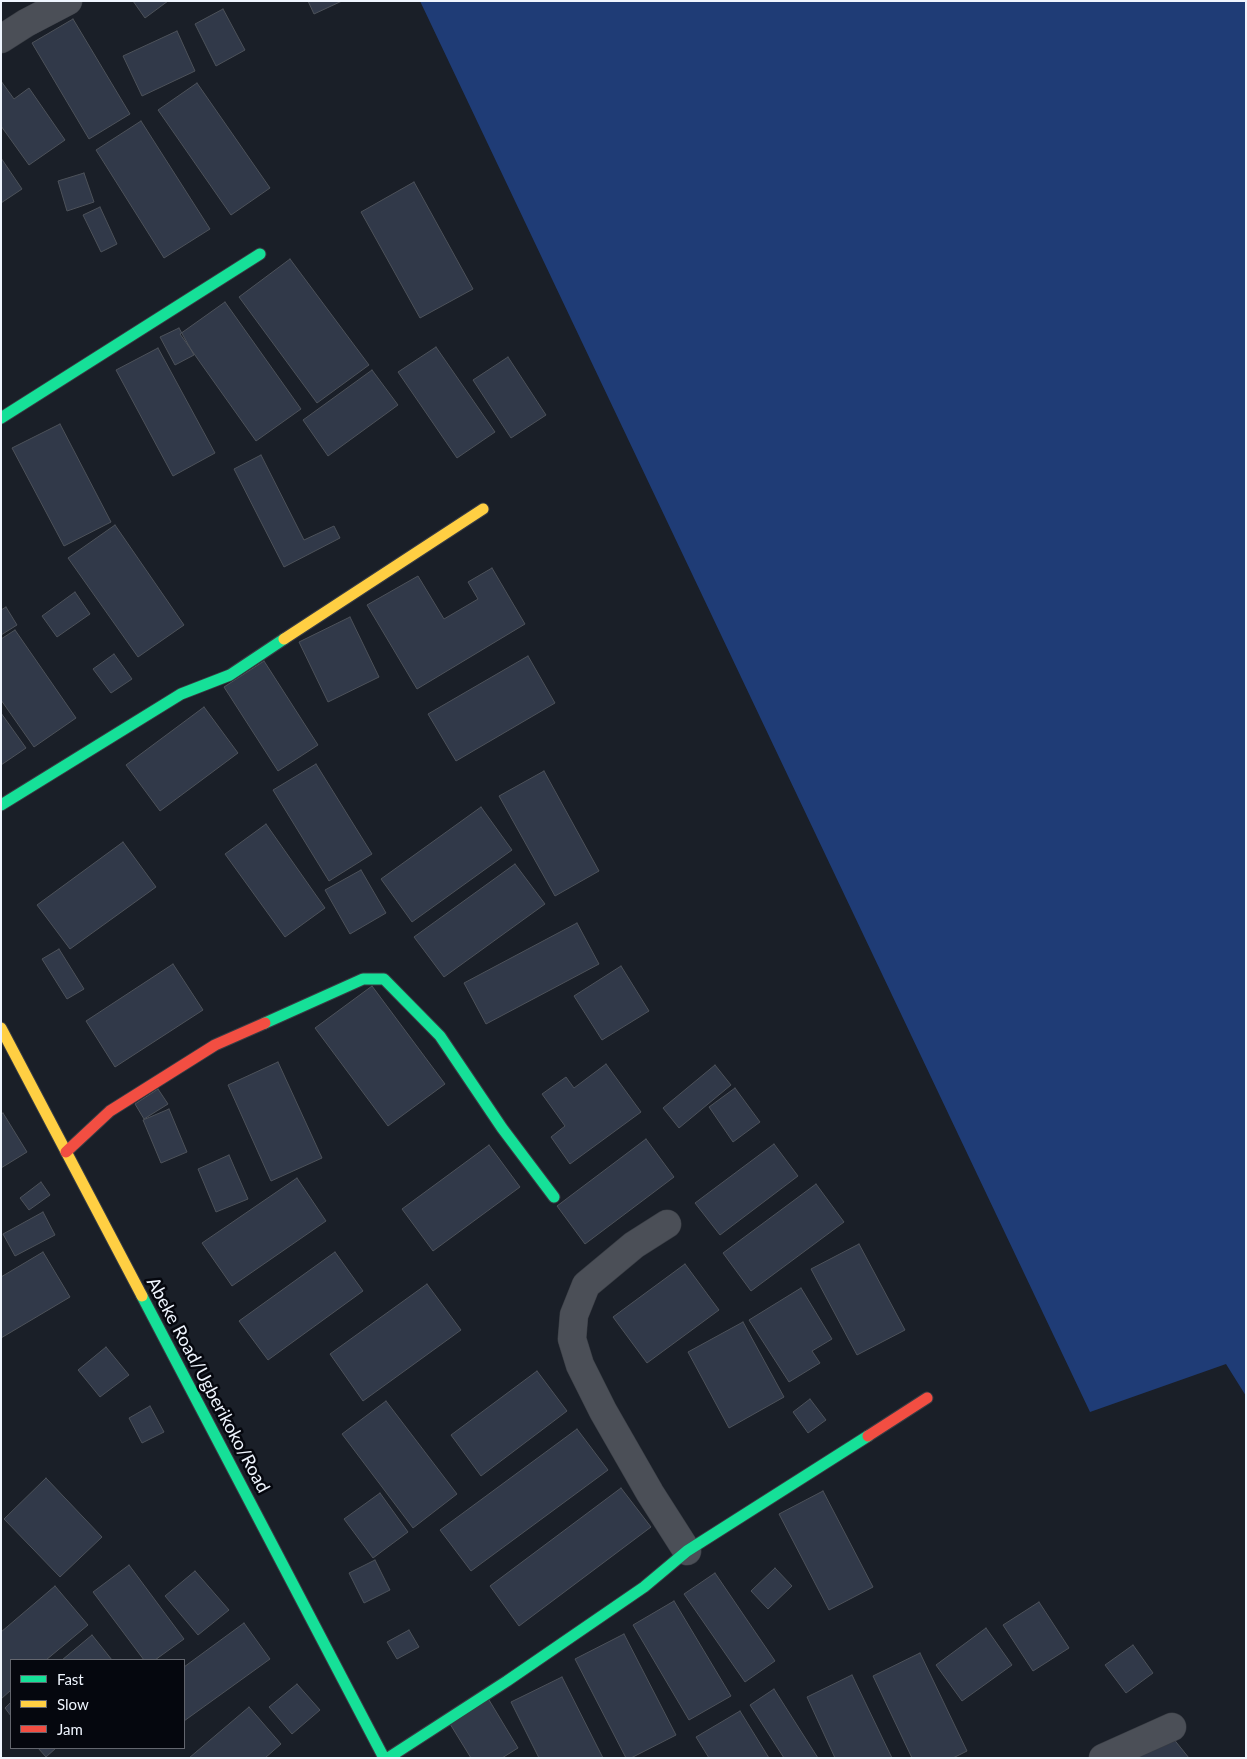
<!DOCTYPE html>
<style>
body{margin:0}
#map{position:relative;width:1247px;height:1759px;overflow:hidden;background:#1a1f28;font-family:Lato,sans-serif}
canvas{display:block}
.frame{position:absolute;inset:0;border:2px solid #eff5fe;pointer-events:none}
.legend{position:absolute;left:10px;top:1659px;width:175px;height:90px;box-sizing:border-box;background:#05070e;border:1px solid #63666e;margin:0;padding:6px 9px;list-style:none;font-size:15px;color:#eff5fe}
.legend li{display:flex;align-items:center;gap:10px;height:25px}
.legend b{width:25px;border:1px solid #63666e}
</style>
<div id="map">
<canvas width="1247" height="1759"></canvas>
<div class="frame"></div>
<ul class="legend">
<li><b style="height:6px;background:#16e098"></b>Fast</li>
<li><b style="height:6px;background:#ffcf43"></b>Slow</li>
<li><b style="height:6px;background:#f24e42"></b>Jam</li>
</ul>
</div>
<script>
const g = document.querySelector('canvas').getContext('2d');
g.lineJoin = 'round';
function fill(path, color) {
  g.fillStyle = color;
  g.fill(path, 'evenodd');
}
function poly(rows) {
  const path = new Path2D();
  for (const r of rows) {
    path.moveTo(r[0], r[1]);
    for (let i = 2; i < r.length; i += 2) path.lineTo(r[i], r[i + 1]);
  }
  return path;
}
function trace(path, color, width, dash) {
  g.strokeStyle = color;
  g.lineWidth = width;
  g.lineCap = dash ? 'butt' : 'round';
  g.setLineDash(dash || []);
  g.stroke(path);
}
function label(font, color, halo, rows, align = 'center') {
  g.font = font + ' Lato,sans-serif';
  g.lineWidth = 5;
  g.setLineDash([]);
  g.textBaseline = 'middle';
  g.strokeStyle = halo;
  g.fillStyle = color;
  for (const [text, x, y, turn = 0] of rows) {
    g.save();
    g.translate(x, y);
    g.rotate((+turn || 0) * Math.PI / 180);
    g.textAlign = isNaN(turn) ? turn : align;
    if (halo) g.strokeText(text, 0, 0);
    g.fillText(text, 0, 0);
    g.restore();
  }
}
fill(poly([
 [420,1,1246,1,1246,1396,1226,1364,1090,1412]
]), '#1f3c76');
const building = poly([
 [133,1,168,1,145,18,133,1],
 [308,1,342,1,314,14,308,1],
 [223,9,245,50,216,66,195,24,223,9],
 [73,19,130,114,89,139,32,43,73,19],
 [177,31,195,71,142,96,123,56,177,31],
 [1,81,14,99,29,88,65,140,29,165,1,126,1,81],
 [197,83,270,188,231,215,158,110,197,83],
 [141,121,210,229,164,258,96,150,141,121],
 [1,158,22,189,1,203,1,158],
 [84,173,94,202,67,211,58,181,84,173],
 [414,182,473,289,420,318,361,212,414,182],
 [100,207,117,244,101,252,83,215,100,207],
 [290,259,369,365,317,403,239,297,290,259],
 [225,302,301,409,256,441,180,334,225,302],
 [179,328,194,355,175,365,160,337,179,328],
 [436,347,495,432,457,458,398,372,436,347],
 [158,348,215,453,173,476,116,370,158,348],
 [508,357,546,415,511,438,473,380,508,357],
 [372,370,398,405,328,456,303,420,372,370],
 [60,424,111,522,64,546,12,448,60,424],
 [261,455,304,540,334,526,340,538,284,567,234,469,261,455],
 [115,525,184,625,138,657,68,558,115,525],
 [492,568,525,624,417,689,367,605,418,576,444,619,478,599,468,582,492,568],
 [75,592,90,614,57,637,42,616,75,592],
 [6,607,17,625,1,635,1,610,6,607],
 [350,617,379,677,328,702,299,642,350,617],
 [15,630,76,718,34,747,1,700,1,639,15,630],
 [114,654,132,679,111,693,93,669,114,654],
 [528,656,555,703,456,761,428,714,528,656],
 [264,661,318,745,278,771,224,687,264,661],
 [204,707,238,753,160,811,126,765,204,707],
 [1,713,26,748,1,765,1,713],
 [316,764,372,854,329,881,273,790,316,764],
 [544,771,599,871,555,896,499,796,544,771],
 [481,807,512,850,412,922,381,879,481,807],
 [266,824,325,908,285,937,225,854,266,824],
 [123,842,156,887,70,949,37,905,123,842],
 [515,864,545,904,444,977,414,937,515,864],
 [361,870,386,913,350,934,325,890,361,870],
 [577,923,599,964,486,1024,464,983,577,923],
 [59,949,84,989,67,999,42,959,59,949],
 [173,964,203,1010,115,1067,86,1021,173,964],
 [621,966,649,1011,602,1040,574,996,621,966],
 [372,986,445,1084,388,1126,315,1028,372,986],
 [278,1062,322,1158,271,1181,228,1085,278,1062],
 [606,1064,641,1112,570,1164,551,1137,565,1126,542,1094,566,1077,574,1088,606,1064],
 [715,1065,731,1085,679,1128,663,1108,715,1065],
 [735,1088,760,1122,733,1142,709,1107,735,1088],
 [158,1089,168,1104,144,1119,135,1104,158,1089],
 [169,1109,187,1152,161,1163,143,1120,169,1109],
 [3,1113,27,1152,1,1168,1,1114,3,1113],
 [646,1139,674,1177,585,1244,557,1206,646,1139],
 [774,1144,798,1176,720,1235,695,1203,774,1144],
 [489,1145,520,1187,433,1251,402,1209,489,1145],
 [229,1155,248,1199,216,1212,198,1169,229,1155],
 [297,1178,326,1221,232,1286,202,1243,297,1178],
 [41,1182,50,1195,29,1210,20,1198,41,1182],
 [816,1184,844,1222,751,1291,723,1253,816,1184],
 [43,1212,55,1235,15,1256,3,1234,43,1212],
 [859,1244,905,1330,857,1355,811,1269,859,1244],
 [43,1252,70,1297,1,1338,1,1277,43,1252],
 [335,1252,363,1291,268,1360,239,1321,335,1252],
 [685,1264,719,1310,647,1363,613,1317,685,1264],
 [427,1284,461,1330,363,1401,330,1354,427,1284],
 [801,1288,832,1339,812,1351,820,1363,789,1382,749,1320,801,1288],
 [743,1322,784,1397,729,1428,688,1352,743,1322],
 [106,1347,129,1375,100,1397,78,1370,106,1347],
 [537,1371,567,1411,481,1476,451,1435,537,1371],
 [810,1399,826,1420,808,1433,793,1412,810,1399],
 [386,1401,457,1494,413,1528,342,1434,386,1401],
 [150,1406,164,1432,142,1443,129,1418,150,1406],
 [577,1429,608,1470,471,1571,440,1530,577,1429],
 [46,1478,102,1537,60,1577,4,1519,46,1478],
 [621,1488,651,1527,519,1626,490,1586,621,1488],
 [823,1491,873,1587,829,1610,779,1514,823,1491],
 [380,1493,408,1532,373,1558,344,1519,380,1493],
 [375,1560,390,1590,364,1603,349,1573,375,1560],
 [129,1565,184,1639,155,1660,144,1660,93,1592,129,1565],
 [775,1568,792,1586,768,1609,751,1591,775,1568],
 [195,1571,229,1610,198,1635,165,1596,195,1571],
 [715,1573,775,1661,745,1682,684,1594,715,1573],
 [55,1586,88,1625,46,1660,11,1660,11,1690,1,1699,1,1632,55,1586],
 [674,1601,731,1696,689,1720,633,1625,674,1601],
 [1039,1602,1069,1648,1033,1671,1003,1625,1039,1602],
 [244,1623,270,1659,184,1721,184,1667,244,1623],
 [986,1628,1012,1665,962,1701,936,1665,986,1628],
 [409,1630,419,1647,397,1659,387,1642,409,1630],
 [624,1634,676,1735,631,1758,626,1758,575,1659,624,1634],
 [92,1635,112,1660,62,1660,92,1635],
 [1133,1645,1153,1673,1126,1693,1105,1665,1133,1645],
 [920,1653,967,1751,953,1758,912,1758,873,1676,920,1653],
 [852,1675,892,1758,835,1758,807,1697,852,1675],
 [562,1677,603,1758,539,1758,511,1702,562,1677],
 [297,1684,320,1710,292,1734,269,1707,297,1684],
 [774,1689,818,1758,784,1758,750,1705,774,1689],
 [486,1695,518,1748,502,1758,471,1758,447,1719,486,1695],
 [11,1702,11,1716,5,1708,11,1702],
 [249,1707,281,1744,265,1758,189,1758,249,1707],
 [740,1711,769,1758,709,1758,696,1737,740,1711],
 [1168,1732,1189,1758,1137,1758,1168,1732],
 [38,1748,56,1748,46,1757,38,1748]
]);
fill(building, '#313949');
trace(building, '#4d525a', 1);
const street = poly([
 [1,39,26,23,68,1],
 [667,1224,634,1245,586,1285,574,1315,572,1339,580,1365,603,1411,650,1493,687,1551],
 [1103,1758,1172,1727]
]);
const fast = poly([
 [1,418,260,254],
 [1,805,181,694,230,675,284,639],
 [265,1023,363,979,384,979,440,1036,502,1128,554,1197],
 [142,1296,384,1758],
 [388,1758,507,1681,644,1587,687,1551,868,1436]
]);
const slow = poly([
 [284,639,483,509],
 [1,1028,142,1296]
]);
const jam = poly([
 [66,1152,110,1111,215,1045,265,1023],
 [868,1436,927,1398]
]);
trace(street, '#383c43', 29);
trace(fast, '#383c43', 13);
trace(slow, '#383c43', 13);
trace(jam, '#383c43', 13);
trace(street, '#4b4f57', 28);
trace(fast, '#16e098', 11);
trace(slow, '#ffcf43', 11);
trace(jam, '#f24e42', 11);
label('18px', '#eff5fe', '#05070e', [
 ["Abeke Road/Ugberikoko/Road",208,1385,62]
]);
</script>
